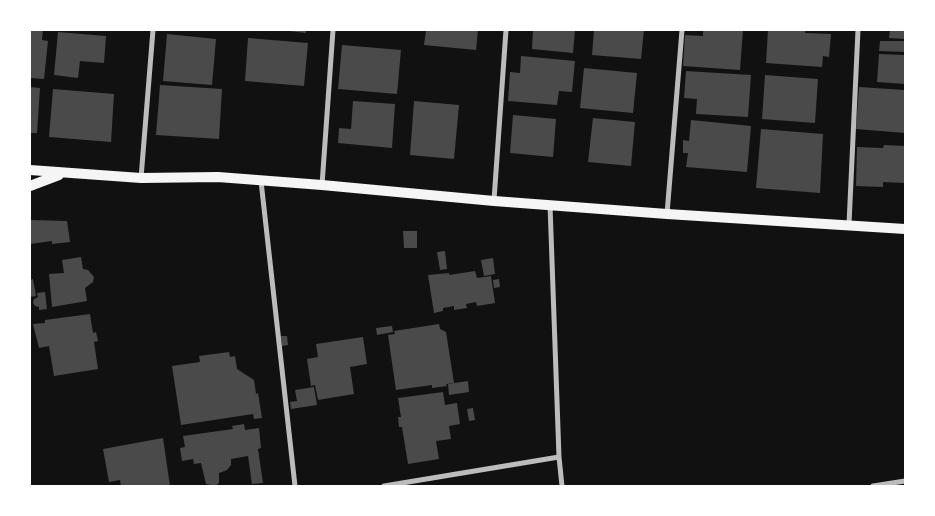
<!DOCTYPE html>
<style>
body{margin:0}
#map{position:relative;width:935px;height:516px;overflow:hidden;background:#111;font-family:Arial,sans-serif}
canvas{display:block}
.frame{position:absolute;inset:0;border:31px solid #fff;pointer-events:none}
</style>
<div id="map">
<canvas width="935" height="516"></canvas>
<div class="frame"></div>
</div>
<script>
const g = document.querySelector('canvas').getContext('2d');
g.lineJoin = 'round';
function fill(path, color) {
  g.fillStyle = color;
  g.fill(path, 'evenodd');
}
function poly(rows) {
  const path = new Path2D();
  for (const r of rows) {
    path.moveTo(r[0], r[1]);
    for (let i = 2; i < r.length; i += 2) path.lineTo(r[i], r[i + 1]);
  }
  return path;
}
function trace(path, color, width, dash) {
  g.strokeStyle = color;
  g.lineWidth = width;
  g.lineCap = dash ? 'butt' : 'round';
  g.setLineDash(dash || []);
  g.stroke(path);
}
fill(poly([
 [30,30,43,30,42,40,48,41,44,79,30,78],
 [289,30,306,30,306,33,289,31],
 [426,30,478,30,476,50,424,45],
 [533,30,575,30,573,53,532,49],
 [594,30,644,30,641,59,592,55],
 [703,30,743,30,740,70,683,66,685,35,703,36],
 [768,30,805,30,805,33,831,34,829,57,823,56,822,67,766,63],
 [890,30,905,30,905,39,889,38],
 [58,32,106,36,104,63,80,61,78,78,54,75],
 [167,34,216,39,212,85,163,81],
 [248,38,308,43,304,86,245,81],
 [880,41,905,41,905,52,879,51],
 [342,45,401,50,397,94,338,89],
 [879,54,905,55,905,84,877,82],
 [521,56,575,61,572,92,559,91,557,105,508,101,510,72,520,73],
 [584,68,637,73,633,113,580,108],
 [686,71,751,75,748,117,696,114,697,99,684,98],
 [765,75,818,79,815,123,762,119],
 [160,85,222,89,219,139,156,135],
 [30,87,40,88,37,133,30,133],
 [859,87,905,90,905,133,856,129],
 [53,89,114,94,111,142,49,137],
 [353,101,395,104,392,148,338,143,339,128,351,129],
 [414,101,459,105,454,159,410,155],
 [513,115,556,119,553,157,510,153],
 [593,118,635,122,631,166,588,162],
 [691,120,751,126,747,172,686,167,688,153,683,153,683,140,689,141],
 [761,129,823,134,820,193,756,188],
 [884,145,905,146,905,183,883,182,883,187,856,186,857,147,883,148],
 [30,220,67,221,70,242,52,244,52,241,30,244],
 [403,231,417,231,417,248,404,248],
 [445,251,447,269,440,270,437,252],
 [81,257,83,269,88,270,94,277,93,282,85,288,87,301,52,307,49,274,64,273,62,260],
 [493,258,495,274,484,276,481,260],
 [475,271,477,278,491,276,495,303,477,306,476,302,466,304,467,308,454,310,454,306,443,308,443,311,434,313,428,275,449,273,449,275],
 [33,279,36,296,30,297,30,280],
 [499,279,500,287,494,288,493,280],
 [45,292,47,309,39,310,39,307,35,306,33,303,34,299,38,297,37,293],
 [90,314,93,333,96,332,98,341,94,342,98,369,54,376,49,346,39,348,33,324,45,323,45,320],
 [439,324,440,329,446,332,454,383,446,384,447,386,432,388,432,385,396,390,388,335,395,334,394,331],
 [392,326,393,332,377,335,376,328],
 [281,336,287,336,288,345,282,346],
 [363,337,367,364,350,367,354,394,318,400,315,385,311,386,307,359,318,357,316,344],
 [229,352,230,357,235,356,237,369,254,380,256,394,258,393,262,418,254,419,253,414,181,425,172,366,200,362,199,356],
 [468,381,469,392,449,395,448,384],
 [314,387,317,405,291,409,290,402,297,401,295,390],
 [443,392,445,405,457,403,460,424,449,426,451,439,436,441,439,459,408,464,402,427,399,427,398,417,401,417,398,398],
 [473,408,475,420,469,421,467,409],
 [244,424,245,430,259,428,261,448,258,449,263,483,252,484,248,456,231,459,231,465,227,470,219,473,219,483,215,486,206,484,201,463,194,464,193,459,182,461,180,448,185,447,183,436,233,429,232,426],
 [163,438,170,486,121,486,120,480,109,482,103,449]
]), '#4a4a4a');
trace(poly([
 [141,178,153,30],
 [261,181,295,486],
 [322,185,333,30],
 [494,200,506,30],
 [550,205,559,457,562,486],
 [667,214,682,30],
 [849,224,858,30],
 [384,486,559,457],
 [873,486,905,481]
]), '#bcbcbc', 5);
trace(poly([
 [30,170,141,178,218,177,322,185,494,201,667,214,905,229],
 [30,186,59,175]
]), '#f5f5f5', 10);
</script>
